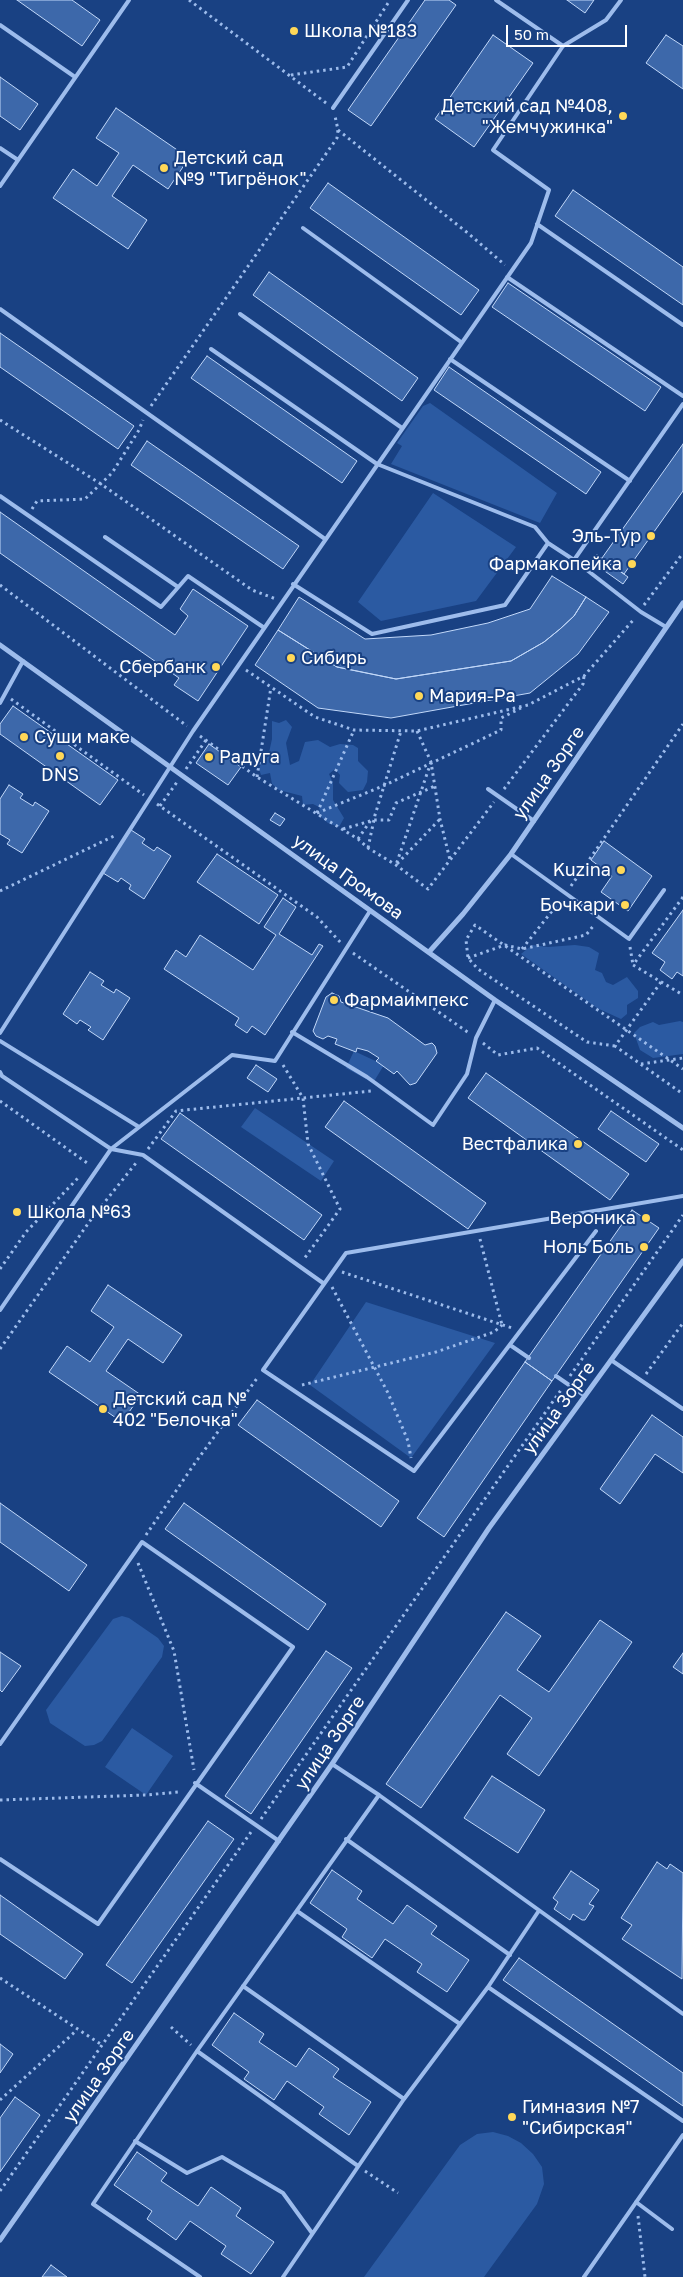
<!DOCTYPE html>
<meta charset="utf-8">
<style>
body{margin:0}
#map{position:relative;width:683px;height:2277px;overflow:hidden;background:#194183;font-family:"Golos Text",sans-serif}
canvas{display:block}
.scale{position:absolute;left:506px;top:25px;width:121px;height:22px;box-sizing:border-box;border:2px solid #fff;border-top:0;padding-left:6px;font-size:15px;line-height:18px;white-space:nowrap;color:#fff;-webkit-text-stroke:4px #194183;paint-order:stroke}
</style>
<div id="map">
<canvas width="683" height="2277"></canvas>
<div class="scale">50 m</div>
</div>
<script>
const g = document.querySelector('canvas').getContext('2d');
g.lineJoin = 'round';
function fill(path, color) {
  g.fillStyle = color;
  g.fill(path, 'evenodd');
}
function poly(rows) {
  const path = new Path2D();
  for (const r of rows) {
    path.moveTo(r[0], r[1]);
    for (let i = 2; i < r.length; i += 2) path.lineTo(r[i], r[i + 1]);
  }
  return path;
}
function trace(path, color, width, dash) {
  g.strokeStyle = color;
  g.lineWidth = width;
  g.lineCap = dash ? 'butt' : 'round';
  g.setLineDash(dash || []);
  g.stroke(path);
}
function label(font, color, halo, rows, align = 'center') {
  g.font = font + ' "Golos Text",sans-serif';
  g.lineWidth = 4;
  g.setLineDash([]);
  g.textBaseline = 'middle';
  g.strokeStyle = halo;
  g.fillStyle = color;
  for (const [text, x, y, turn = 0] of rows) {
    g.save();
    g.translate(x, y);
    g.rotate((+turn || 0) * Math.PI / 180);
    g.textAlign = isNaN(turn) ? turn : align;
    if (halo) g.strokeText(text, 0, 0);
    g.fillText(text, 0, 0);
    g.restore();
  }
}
fill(poly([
 [430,403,557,493,540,523,391,464,402,446,397,443,423,406],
 [433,493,516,547,476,601,381,621,358,602],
 [286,720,292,727,286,743,290,765,299,761,305,742,318,740,330,747,340,744,353,745,358,748,358,761,368,771,367,782,363,790,348,792,339,783,340,775,335,769,329,774,333,783,333,800,344,818,339,827,328,823,321,817,319,807,313,804,303,805,302,796,279,790,272,784,270,773,261,775,259,769,263,758,268,757,272,739,272,721,279,723],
 [532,945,548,947,575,945,589,947,599,953,595,970,602,973,606,982,613,985,627,977,638,991,638,998,627,1005,627,1014,621,1019,597,1008,521,954],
 [680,1021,683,1022,683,1054,653,1058,640,1050,634,1033,640,1027,653,1022,659,1025],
 [354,1051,384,1065,373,1083,346,1068],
 [255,1108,334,1161,321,1181,241,1127],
 [366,1302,495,1343,411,1458,310,1385],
 [122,1616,129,1618,158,1638,164,1646,162,1657,102,1741,94,1745,85,1746,50,1723,46,1710,113,1619],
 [132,1728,173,1756,146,1795,105,1767],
 [493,2132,508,2136,521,2143,533,2154,542,2167,544,2184,537,2204,484,2277,364,2277,460,2145,477,2134]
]), '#2b5aa2');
const building = poly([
 [17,0,72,0,100,20,82,46,17,0],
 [425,0,449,0,456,5,371,126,348,110,425,0],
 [567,0,594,0,585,13,567,0],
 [493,35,533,63,474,147,435,119,493,35],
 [666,35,683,46,683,89,646,63,666,35],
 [0,77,38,104,20,130,0,116,0,77],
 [116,108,189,158,168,189,133,165,112,196,147,220,128,249,53,198,73,169,97,186,119,153,96,138,116,108],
 [328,183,479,290,461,315,310,208,328,183],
 [573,190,683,267,683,305,555,216,573,190],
 [269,272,418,378,402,401,253,295,269,272],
 [508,283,661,387,645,411,492,307,508,283],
 [0,333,134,426,118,449,0,367,0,333],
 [207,356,357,461,342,483,191,378,207,356],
 [449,367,601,472,586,494,434,390,449,367],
 [147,441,299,546,283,569,131,465,147,441],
 [683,444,683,491,624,574,602,558,683,444],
 [0,512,175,635,188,616,180,609,193,589,248,626,198,701,174,685,179,678,0,553,0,512],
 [597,555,628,577,623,584,592,562,597,555],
 [552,576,586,597,574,616,560,629,544,642,511,661,396,679,337,667,278,630,299,597,365,639,431,635,488,623,530,609,552,576],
 [586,597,609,612,578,654,530,693,391,718,318,708,255,665,278,630,337,667,396,679,511,661,544,642,560,629,574,616,586,597],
 [13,706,118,780,100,805,0,734,0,724,13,706],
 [209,744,241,767,228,785,196,763,209,744],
 [9,785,23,794,20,798,33,806,35,802,49,811,22,853,7,844,10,840,0,834,0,799,9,785],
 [275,813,285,819,280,826,270,820,275,813],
 [131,830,145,839,142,843,154,851,157,847,171,856,144,899,129,889,131,885,121,878,118,882,103,873,131,830],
 [604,841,652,876,628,911,601,892,612,876,591,860,604,841],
 [217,854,278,895,259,924,197,882,217,854],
 [283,898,296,907,279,934,312,955,319,944,323,946,265,1035,252,1026,247,1033,235,1025,239,1018,164,969,176,950,186,957,200,935,253,970,276,935,264,927,283,898],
 [683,910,683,976,677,972,672,979,660,970,665,962,652,953,683,910],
 [90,972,104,981,101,985,114,993,116,989,130,998,103,1040,88,1030,91,1027,80,1020,77,1024,63,1014,90,972],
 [332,993,339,996,341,1002,388,1018,425,1045,432,1043,435,1046,437,1053,416,1083,410,1085,397,1071,394,1074,376,1061,379,1058,368,1051,357,1048,356,1052,335,1044,337,1039,328,1036,323,1039,316,1036,313,1031,326,997,332,993],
 [256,1065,277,1079,268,1092,247,1078,256,1065],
 [486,1073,629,1174,610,1200,468,1098,486,1073],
 [344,1101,486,1203,468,1229,325,1127,344,1101],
 [611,1111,659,1144,646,1162,598,1129,611,1111],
 [180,1113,322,1215,304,1240,161,1139,180,1113],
 [632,1210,659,1228,552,1381,525,1362,632,1210],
 [108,1285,182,1335,163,1363,128,1339,106,1371,141,1395,122,1422,49,1372,67,1346,90,1362,114,1327,91,1311,108,1285],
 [525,1362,552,1381,444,1537,417,1518,525,1362],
 [257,1400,399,1501,381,1527,238,1425,257,1400],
 [652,1415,683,1437,683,1473,655,1454,620,1504,600,1489,652,1415],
 [0,1503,87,1565,69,1591,0,1542,0,1503],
 [184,1503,326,1604,308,1630,165,1529,184,1503],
 [506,1612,541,1636,517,1670,549,1692,600,1620,632,1642,539,1776,507,1754,532,1718,500,1695,421,1808,386,1784,506,1612],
 [326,1651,352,1668,251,1814,225,1796,326,1651],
 [0,1652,21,1666,2,1692,0,1690,0,1652],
 [683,1653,683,1674,673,1667,683,1653],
 [492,1776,545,1810,518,1853,464,1818,492,1776],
 [208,1821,234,1839,132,1983,106,1965,208,1821],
 [657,1862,667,1869,670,1864,683,1873,682,1979,622,1939,632,1925,621,1918,657,1862],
 [332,1870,362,1891,357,1899,393,1924,407,1905,437,1926,431,1934,469,1960,447,1992,417,1972,422,1964,385,1939,372,1958,342,1937,347,1929,310,1903,332,1870],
 [571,1871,599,1890,589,1904,594,1906,585,1920,582,1920,573,1914,570,1920,554,1909,558,1902,553,1898,571,1871],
 [0,1895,83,1954,65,1979,0,1934,0,1895],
 [519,1958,683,2073,683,2106,503,1980,519,1958],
 [234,2013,264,2034,259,2042,296,2067,309,2048,339,2069,333,2077,371,2102,349,2135,319,2114,324,2107,287,2081,274,2100,244,2079,249,2072,212,2045,234,2013],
 [0,2044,13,2054,0,2073,0,2044],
 [15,2097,40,2115,0,2172,0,2118,15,2097],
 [137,2152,167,2173,161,2181,198,2206,211,2187,241,2208,236,2216,274,2242,251,2274,221,2254,226,2246,190,2221,176,2240,147,2219,152,2211,114,2185,137,2152],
 [51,2265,67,2277,42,2277,51,2265]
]);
fill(building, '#3d68aa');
trace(building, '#c2d8f9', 1);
trace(poly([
 [189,0,326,103],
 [291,75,347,67,390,0],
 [338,130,469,234,505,265],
 [151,406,337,138,338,130,335,116],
 [0,420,101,484,252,590,276,599],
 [32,509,37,501,85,499,112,473,139,430,143,420],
 [0,585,187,726],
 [644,605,683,553],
 [246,670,315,717,354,730,417,731,528,705,584,676,635,618],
 [11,699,144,795],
 [417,731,431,762,440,819,450,860],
 [200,736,257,777,358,839,368,848,396,865,428,889,494,802],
 [431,762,396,865,440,819],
 [186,769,206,740],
 [257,777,271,687],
 [504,789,583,684,584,676],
 [157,804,317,917,341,943],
 [160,806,177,782],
 [317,813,383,786,501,730,501,718,521,708],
 [317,813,354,730],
 [343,829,374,820,389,820,396,803,435,786],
 [358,839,371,820],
 [368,848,375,815,401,731],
 [571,886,683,724],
 [0,891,114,836],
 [683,897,633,965,683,995],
 [630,947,633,965],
 [522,949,560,901],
 [353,953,469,1033],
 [468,958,505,945,522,949,586,935,594,925],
 [661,982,615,1046,683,1094],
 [483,1043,498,1055,537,1048,683,1150],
 [615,1046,587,1042,478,969,468,958,466,940,475,925,683,1069],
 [641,1064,683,1058],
 [283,1065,303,1098,308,1144,340,1209,304,1259],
 [0,1101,90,1165],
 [148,1149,176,1111,371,1091],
 [480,1239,502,1325],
 [0,1269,26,1232,79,1177],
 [342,1272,512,1328],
 [332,1287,388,1393,408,1441,411,1458],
 [0,1349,92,1218,136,1163],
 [646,1374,683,1323],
 [570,1376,683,1215],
 [302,1385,436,1352,494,1332,502,1325],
 [146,1535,195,1463,258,1377],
 [138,1563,174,1651,194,1770],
 [0,1800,146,1795,179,1792],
 [261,1819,561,1390],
 [0,1978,102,2045],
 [171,2027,191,2045],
 [0,2100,77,2030],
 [365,2171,398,2193],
 [0,2191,251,1832],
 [638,2216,645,2277]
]), '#9dbcec', 3, [2.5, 4]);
trace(poly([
 [496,0,563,46],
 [0,25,75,77],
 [333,108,408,0],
 [0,148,18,160],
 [0,186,129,0],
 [537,224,683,325],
 [303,228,461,342],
 [507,277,683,396],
 [0,309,325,539],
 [240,314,402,428],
 [211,349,377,464,535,527,548,543,574,560,641,612,666,627],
 [450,359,630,481],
 [0,496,161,607,188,576,263,627],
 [105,537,178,587],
 [574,560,683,404],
 [293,584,372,634,505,605,548,543],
 [0,703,23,661],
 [488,789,534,821],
 [511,854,629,939,664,890],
 [292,1032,367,1077,433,1125,467,1074,476,1038,495,1000],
 [0,1033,193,731,531,243,549,190,493,150,563,46,606,20,621,0],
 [0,1041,139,1127],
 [0,1072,2,1076,111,1149,143,1155,323,1283],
 [596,1231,414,1471,263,1370,346,1253,683,1196],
 [0,1310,111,1149,232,1055,275,1061,370,911],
 [510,1345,529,1358],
 [611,1360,683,1409],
 [556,1376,585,1396],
 [0,1744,142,1542,293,1647,98,1924,0,1859],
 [332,1764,379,1795,683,2014],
 [195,1783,279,1841],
 [346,1839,510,1955],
 [297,1911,460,2024],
 [243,1986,404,2099],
 [488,1987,683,2121],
 [197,2051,358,2166],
 [135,2141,187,2173,222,2157,283,2193,312,2233],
 [636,2202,672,2229],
 [200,2277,93,2204,197,2051,379,1795],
 [283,2277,404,2099,488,1987,538,1912],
 [584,2277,683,2135]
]), '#9dbcec', 4);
trace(poly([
 [0,645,495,1000,683,1128],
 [429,952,463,914,511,854,683,603],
 [0,2240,332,1764,489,1528,683,1261]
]), '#9dbcec', 5);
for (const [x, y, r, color] of [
 [294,31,5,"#ffd858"],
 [623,116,5,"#ffd858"],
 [164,168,5,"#ffd858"],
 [651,536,5,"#ffd858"],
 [632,564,5,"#ffd858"],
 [291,658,5,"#ffd858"],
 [216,667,5,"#ffd858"],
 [419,696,5,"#ffd858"],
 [24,737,5,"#ffd858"],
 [60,756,5,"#ffd858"],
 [209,757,5,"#ffd858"],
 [621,870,5,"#ffd858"],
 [625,905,5,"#ffd858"],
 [334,1000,5,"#ffd858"],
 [578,1144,5,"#ffd858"],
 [17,1212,5,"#ffd858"],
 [646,1218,5,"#ffd858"],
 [644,1247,5,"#ffd858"],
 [103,1409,5,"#ffd858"],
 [512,2117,5,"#ffd858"]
]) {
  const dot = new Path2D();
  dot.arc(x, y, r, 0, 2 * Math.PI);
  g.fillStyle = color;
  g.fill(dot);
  trace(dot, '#194183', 2);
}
label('18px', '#fff', '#194183', [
 ["Школа №183",304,31],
 ["Детский сад №408,",613,106,"right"],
 ["\"Жемчужинка\"",613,127,"right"],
 ["Детский сад",174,158],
 ["№9 \"Тигрёнок\"",174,179],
 ["Эль-Тур",641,536,"right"],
 ["Фармакопейка",622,564,"right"],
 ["Сибирь",301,658],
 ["Сбербанк",206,667,"right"],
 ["Мария-Ра",429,696],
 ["Суши маке",34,737],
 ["Радуга",219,757],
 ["DNS",60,775,"center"],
 ["Kuzina",611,870,"right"],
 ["Бочкари",615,905,"right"],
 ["Фармаимпекс",344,1000],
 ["Вестфалика",568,1144,"right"],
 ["Школа №63",27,1212],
 ["Вероника",636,1218,"right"],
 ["Ноль Боль",634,1247,"right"],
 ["Детский сад №",113,1399],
 ["402 \"Белочка\"",113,1420],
 ["Гимназия №7",522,2107],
 ["\"Сибирская\"",522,2128]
], 'left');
label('18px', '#fff', '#194183', [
 ["улица Зорге",549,773,-55],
 ["улица Громова",348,877,36],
 ["улица Зорге",559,1408,-54],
 ["улица Зорге",330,1743,-56],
 ["улица Зорге",99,2076,-55]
]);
</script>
